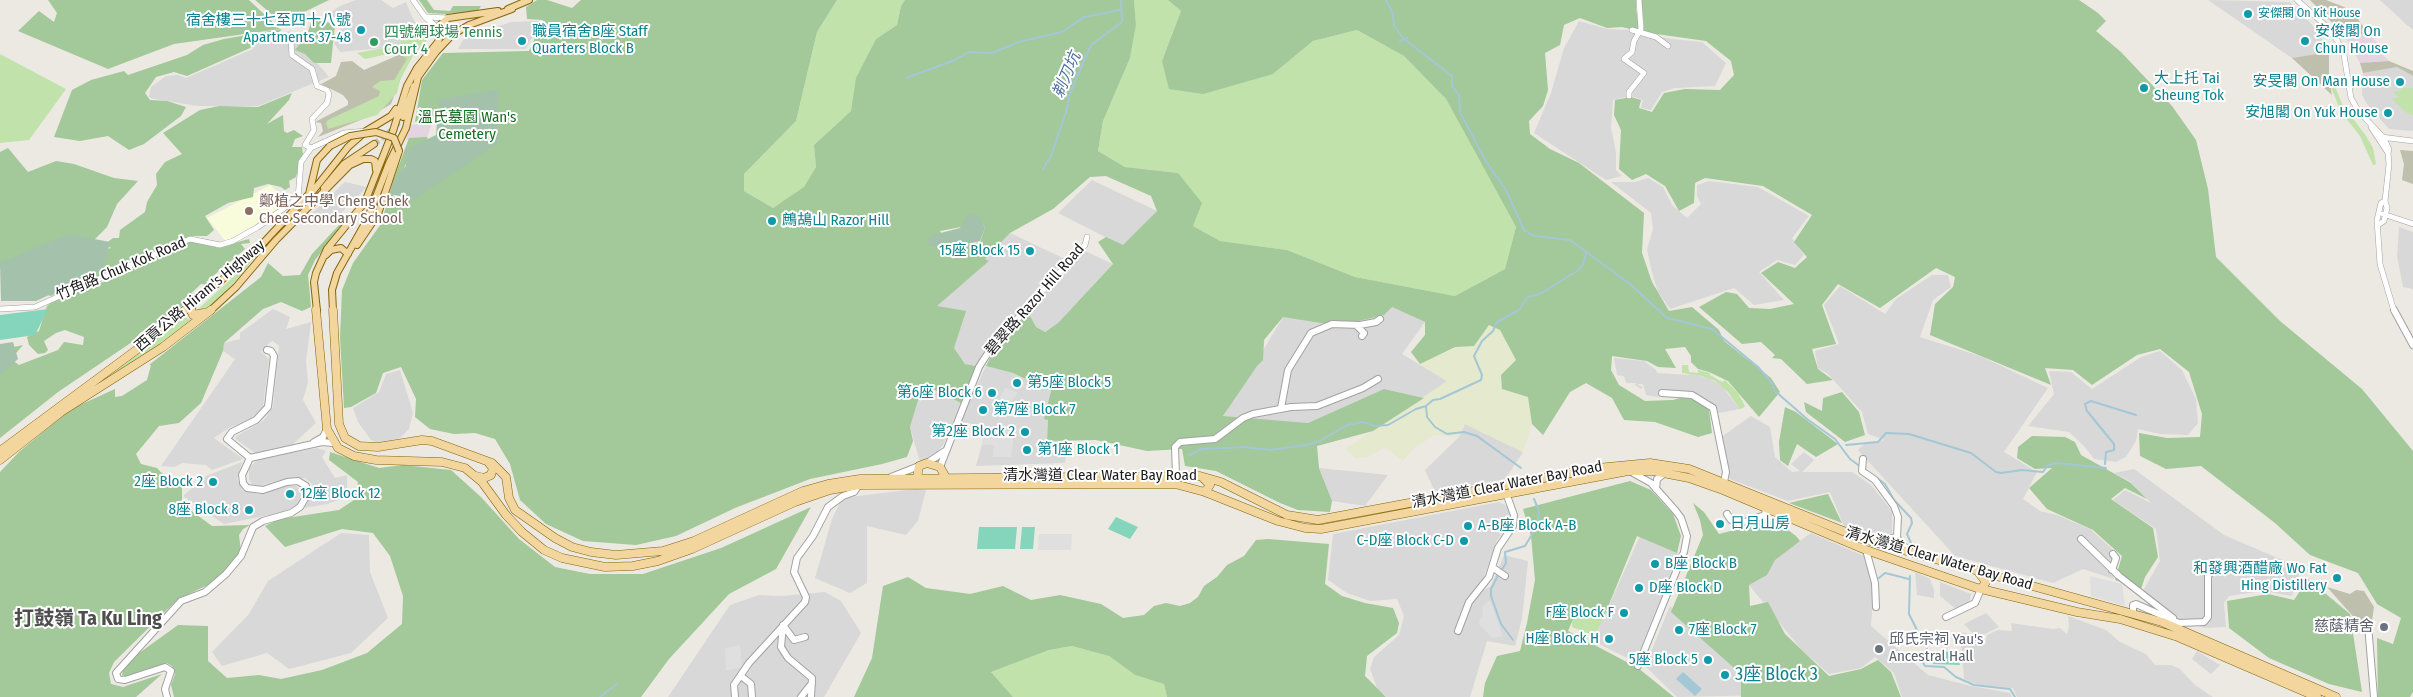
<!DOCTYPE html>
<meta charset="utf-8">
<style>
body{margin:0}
canvas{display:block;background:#ebe9e1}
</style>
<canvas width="2413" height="697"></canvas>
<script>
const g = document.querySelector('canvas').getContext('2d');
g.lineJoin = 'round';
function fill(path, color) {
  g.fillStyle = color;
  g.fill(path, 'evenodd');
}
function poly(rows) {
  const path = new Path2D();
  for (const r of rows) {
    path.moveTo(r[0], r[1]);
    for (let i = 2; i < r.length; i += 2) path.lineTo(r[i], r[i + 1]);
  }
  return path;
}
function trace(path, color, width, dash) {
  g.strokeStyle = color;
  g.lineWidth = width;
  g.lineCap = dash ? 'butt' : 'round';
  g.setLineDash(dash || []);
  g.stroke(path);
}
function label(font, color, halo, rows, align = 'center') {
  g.font = font + ' "Fira Sans Condensed","Noto Sans TC",sans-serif';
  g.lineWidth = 4;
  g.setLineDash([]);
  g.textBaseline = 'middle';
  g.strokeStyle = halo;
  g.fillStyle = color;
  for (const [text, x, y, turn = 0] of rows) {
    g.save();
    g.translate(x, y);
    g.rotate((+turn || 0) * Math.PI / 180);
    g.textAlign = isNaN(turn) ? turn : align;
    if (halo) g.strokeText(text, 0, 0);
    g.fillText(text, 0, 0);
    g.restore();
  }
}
fill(poly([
 [356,0,381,0,393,8,406,2,413,19,424,33,394,47,340,52,334,43,338,40,341,34,340,18,326,16,338,7],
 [2208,0,2290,2,2317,30,2329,52,2292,58],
 [2380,0,2413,0,2413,30,2407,25],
 [541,21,526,49,458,49,463,40,478,33,511,22],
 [1579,21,1607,29,1627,30,1672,39,1702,42,1726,63,1715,86,1675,88,1662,92,1651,110,1641,108,1643,100,1631,96,1613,100,1611,128,1616,152,1616,170,1622,176,1606,180,1534,133,1551,93,1564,48],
 [290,31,329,77,258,106,198,106,154,99,149,97,151,87,166,76,178,75,186,78,253,49,257,40],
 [2397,67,2413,76,2413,131,2389,129,2367,104,2362,95,2363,73],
 [1648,178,1663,187,1672,205,1687,218,1701,204,1697,196,1697,185,1709,181,1758,187,1809,216,1792,238,1804,255,1795,265,1777,260,1759,272,1784,300,1754,305,1734,288,1670,309,1658,292,1652,273,1647,249,1653,229,1651,213,1611,182,1635,182],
 [1092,180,1157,211,1123,246,1058,213],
 [345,182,367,187,333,221,310,215],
 [2399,227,2413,232,2413,289,2403,287,2397,256],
 [1010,233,1065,259,1030,297,983,352,976,366,965,364,954,348,936,306,989,261,985,259],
 [1085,251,1113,264,1058,323,1044,332,1036,327,1028,312],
 [1932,275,1948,275,1951,287,1933,300,1920,337,1980,356,2048,388,2004,452,2037,472,2023,499,2040,511,2057,515,2090,529,2119,555,2114,579,2083,569,2053,583,1955,556,1858,450,1865,443,1885,440,1868,434,1862,412,1828,374,1818,368,1815,351,1839,344,1824,305,1840,286,1885,314,1896,299],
 [1392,307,1425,322,1402,354,1447,381,1424,398,1384,389,1308,423,1223,417,1283,317],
 [273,309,290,317,286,329,311,322,306,362,308,382,303,400,316,423,291,446,255,453,237,440,235,437,263,421,273,407,279,346,273,341,270,342,261,352,269,359,263,407,250,420,230,427,214,438,243,459,212,470,206,465,183,463,174,467,161,466,235,359,223,351,224,343,240,339,240,333],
 [2160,351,2182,370,2196,399,2198,423,2188,435,2160,434,2138,429,2136,441,2126,457,2116,462,2094,459,2085,447,2069,432,2028,426,2054,394,2049,371,2071,372,2092,389,2141,357],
 [1614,358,1644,361,1656,370,1657,373,1689,375,1689,373,1708,378,1722,386,1740,409,1719,413,1708,400,1692,392,1659,390,1658,397,1646,395,1643,384,1637,384,1643,387,1641,389,1635,385,1636,383,1626,383,1624,376,1617,375],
 [986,366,1013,373,1051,391,1044,418,1048,419,1047,441,1067,441,1065,463,976,466,987,426,960,422],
 [400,370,413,413,409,429,400,438,381,444,371,440,358,422,353,408,379,392,386,374],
 [923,384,961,403,943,445,937,452,920,462,910,427],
 [1751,416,1770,427,1775,457,1792,472,1800,471,1791,464,1804,452,1814,460,1802,472,1852,472,1871,485,1892,511,1892,533,1877,539,1846,531,1830,492,1788,501,1730,479,1720,438],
 [1465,424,1523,452,1505,479,1435,492,1425,470,1459,437],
 [317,448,326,451,322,457,335,478,347,475,347,497,327,504,304,508,313,493,312,484,305,478,288,478,259,486,252,484,249,479,249,468,258,459],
 [242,462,237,479,243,491,260,494,287,486,296,486,302,491,299,503,284,512,224,524,183,496,206,476],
 [1319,468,1388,475,1365,506,1332,501],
 [2134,469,2224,535,2301,568,2292,596,2263,591,2229,596,2224,603,2226,627,2204,628,2149,607,2144,589,2160,561,2156,529,2113,500,2125,490,2151,503,2131,482,2114,473],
 [915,489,926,490,918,521,906,535,867,526,867,583,850,593,815,578,832,519,842,498],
 [1499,502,1507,506,1510,514,1508,525,1497,540,1483,579,1467,600,1491,586,1504,555,1528,561,1522,619,1515,646,1487,641,1470,697,1387,697,1377,688,1370,669,1374,657,1399,635,1404,616,1397,599,1370,601,1347,593,1328,580,1333,534],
 [341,533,369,535,370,572,388,618,351,653,289,669,267,653,222,666,212,652,249,614,268,581],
 [1811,533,1864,556,1874,583,1871,626,1928,675,1971,686,2010,693,2012,697,1902,697,1894,673,1875,657,1861,668,1829,674,1801,649,1745,580],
 [1640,536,1679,553,1635,662,1593,641],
 [1915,572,1930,579,1934,590,1934,598,1917,595],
 [1940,582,1971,594,1969,605,1957,610,1940,596],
 [825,592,841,601,861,633,824,697,668,697,730,605,759,595,782,596],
 [1670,606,1769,695,1677,697,1645,666],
 [1986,613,1999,627,1977,638,1964,624],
 [2068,616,2106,630,2120,642,2146,654,2155,665,2171,665,2180,669,2195,685,2213,697,2017,697,2013,688,1979,685,1964,679,1960,632,1970,634,1985,645,1987,635,1998,630,2012,631,2011,623,2053,629,2060,628,2067,634,2069,626],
 [2197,651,2220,665,2211,674,2192,659]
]), '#d9d8d8');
fill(poly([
 [2368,34,2376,41,2379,51,2389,61,2360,63,2344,35],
 [432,123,427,138,406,140,411,125]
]), '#e4d3e0');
fill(poly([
 [270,185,289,204,226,242,207,218]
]), '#f9fcda');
fill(poly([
 [2310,0,2326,0,2344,7,2356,16,2368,34,2344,35],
 [2329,52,2329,80,2332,95,2292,58],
 [403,53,407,56,407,62,391,104,373,115,318,137,323,131,321,123,315,122,348,105,348,101,343,95,321,84,336,76,341,62,352,61,364,70],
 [2389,61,2413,71,2413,76,2397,67,2363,73,2360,63],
 [2400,150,2413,151,2413,184,2402,180,2404,164],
 [2327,587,2350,594,2356,590,2364,591,2374,607,2372,621,2358,622]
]), '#bebfad');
fill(poly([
 [1489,325,1500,330,1516,360,1501,375,1529,397,1532,424,1523,452,1465,424,1459,437,1434,435,1413,449,1403,461,1385,447,1368,457,1355,458,1345,449,1447,381,1420,364,1455,346,1474,345]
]), '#e5e9cd');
fill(poly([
 [837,0,905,0,901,6,897,25,876,39,857,78,851,111,814,145,816,167,804,188,773,208,744,191,744,174,796,121,817,32],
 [1134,0,1168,0,1181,11,1162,61,1273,74,1313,41,1357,30,1404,56,1446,99,1516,227,1505,269,1455,296,1355,277,1287,250,1220,241,1193,226,1178,173,1125,167,1098,151,1103,121,1130,58,1136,25],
 [426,33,429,38,414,54,400,80,397,93,377,115,328,129,326,123,328,120,379,96,380,91,372,87,380,81,394,80,407,59,397,52,365,59,357,53,394,46,418,34],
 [0,54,66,89,29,140,0,143],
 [2331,87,2336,89,2342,104,2366,136,2373,148,2376,164,2373,165,2360,136,2341,112],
 [2401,88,2413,88,2413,115,2407,113,2392,99,2399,97,2393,92,2402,90],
 [254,258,242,274,214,303,203,311,196,311],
 [184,317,194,321,166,342,74,401],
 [1682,365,1688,365,1689,372,1698,373,1698,370,1710,373,1710,375,1722,382,1725,380,1738,393,1745,406,1743,408,1740,409,1728,392,1715,381,1702,376,1682,373],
 [1575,615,1603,619,1595,636,1572,627,1572,620],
 [1072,646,1109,656,1135,675,1164,684,1167,697,1013,697,991,672,1049,650]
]), '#c1e2aa');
fill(poly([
 [48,0,249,0,280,29,174,44,108,69,18,31,39,11,54,22,57,13],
 [255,0,329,0,302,13,275,17],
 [419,0,427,0,434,10,450,11,453,6,481,6,478,11,446,14,428,13],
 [537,0,547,0,572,8,581,0,837,0,817,32,796,121,744,174,744,191,773,208,804,187,816,167,814,145,851,111,856,78,876,39,897,25,901,6,905,0,1134,0,1136,25,1130,58,1103,121,1098,151,1125,167,1178,173,1202,203,1193,226,1220,241,1287,250,1355,277,1455,296,1505,269,1516,227,1446,99,1404,56,1357,30,1313,41,1273,74,1203,94,1169,89,1162,61,1181,11,1168,0,1636,0,1636,9,1639,26,1638,31,1622,27,1607,28,1580,18,1564,25,1560,45,1545,53,1548,90,1543,106,1529,121,1530,134,1550,149,1579,163,1644,213,1642,253,1652,282,1669,311,1692,307,1719,330,1724,341,1771,378,1780,392,1759,417,1728,381,1709,372,1698,369,1691,362,1691,356,1685,347,1665,349,1676,368,1658,367,1647,361,1612,356,1611,370,1619,385,1645,401,1673,400,1684,397,1702,402,1709,410,1712,433,1698,437,1655,422,1624,420,1612,398,1586,383,1570,392,1543,435,1532,424,1528,397,1502,389,1501,375,1516,360,1500,330,1489,325,1474,346,1455,347,1420,364,1411,352,1425,335,1425,322,1392,307,1384,315,1354,322,1321,323,1283,317,1264,340,1263,360,1257,366,1223,416,1308,423,1384,389,1424,398,1373,431,1317,446,1319,468,1332,501,1330,512,1298,510,1280,503,1216,471,1185,466,1182,449,1147,451,1096,440,1047,441,1048,420,1044,419,1051,391,1013,373,986,366,992,354,1028,312,1036,327,1045,332,1058,323,1113,264,1098,242,1106,237,1123,245,1157,211,1151,196,1106,176,1090,177,1053,209,1010,233,985,259,989,261,937,306,966,311,954,348,965,364,976,366,961,403,923,384,910,427,913,441,907,457,882,464,810,479,735,508,676,536,636,545,583,541,546,524,520,500,510,464,495,439,475,433,454,434,430,429,415,417,416,399,401,367,383,373,376,393,351,407,344,408,340,337,342,290,353,263,381,224,393,181,409,138,427,137,429,142,409,156,393,197,407,196,447,131,436,119,415,122,422,80,443,53,529,51,543,20,527,19,526,7],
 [982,223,985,228,980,242,950,248,940,231],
 [1641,0,2079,0,2098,13,2106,21,2096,31,2121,52,2172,106,2196,140,2208,189,2216,257,2280,321,2362,389,2413,451,2413,692,2410,697,2378,697,2377,638,2393,644,2401,618,2377,604,2358,573,2310,555,2275,523,2201,466,2166,469,2140,456,2139,433,2167,438,2200,437,2202,414,2189,372,2160,349,2137,355,2092,385,2073,370,2045,368,2051,385,1930,335,1935,304,1953,287,1955,277,1936,268,1880,308,1838,284,1822,305,1836,344,1812,349,1818,369,1833,380,1807,384,1781,359,1772,358,1775,355,1761,342,1742,344,1699,307,1726,292,1737,294,1749,308,1770,309,1794,304,1761,273,1778,262,1795,268,1807,257,1794,242,1812,215,1763,186,1705,178,1695,183,1694,203,1679,211,1665,186,1646,174,1632,180,1619,169,1621,130,1614,115,1615,100,1631,97,1641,100,1639,108,1652,112,1664,93,1685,89,1720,90,1734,75,1731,61,1706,41,1642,32,1644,26],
 [312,19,335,24,331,63,314,63,305,54,295,50,307,35],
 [282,29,279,32,257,39,250,48,187,76,174,72,156,77,145,93,150,100,167,101,186,107,181,116,144,144,129,150,108,136,80,141,54,137,72,90,91,80,124,71,128,75,187,55,203,45,224,39],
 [292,93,289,100,267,124,283,115,284,131,287,133,294,130,303,136,295,139,292,147,302,147,303,155,296,177,289,181,290,187,285,190,281,187,268,184,254,188,253,197,228,203,205,216,214,230,207,236,189,236,173,245,137,256,92,280,90,271,77,275,84,281,51,296,45,294,93,253,111,248,105,244,113,238,119,238,120,230,145,212,147,202,157,185,156,174,165,162,182,154,163,133,200,110,219,106,258,107],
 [8,148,28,172,56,161,74,164,114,178,138,181,117,204,107,227,92,242,0,269,0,152],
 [352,211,315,260,308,275,311,307,302,311,281,302,263,309,224,343,223,351,201,403,179,423,159,426,136,454,141,464,157,468,167,479,182,485,182,504,212,526,250,525,243,529,239,535,241,552,237,560,212,583,178,599,114,662,109,673,111,684,123,687,162,674,136,697,0,697,0,472,19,452,71,409,115,389,115,397,122,396,147,380,151,365,149,365,261,277,268,263,283,276,300,275,312,254],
 [199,238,209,240,209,245,218,242,216,248,249,239,250,243,241,244,245,249,206,282,208,285,201,284,182,302,182,306,140,333,135,340,58,392,0,438,0,350,23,345,11,359,19,365,58,350,64,342,83,345,84,337,65,330,56,333,44,341,48,350,45,353,38,354,29,345,27,337,39,331,47,306,64,292,74,293,111,279,134,265,134,260],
 [1842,392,1859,412,1865,435,1845,442,1806,412,1804,402,1822,411,1823,398],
 [1785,407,1796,412,1838,444,1816,457,1797,444,1788,466,1780,460,1779,442],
 [2032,436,2065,437,2075,442,2081,455,2131,483,2147,499,2125,488,2111,499,2153,528,2158,557,2145,577,2141,589,2115,580,2122,556,2093,530,2047,509,2029,488,2052,468,2035,469,2017,458,2018,447],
 [330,452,379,468,403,465,451,470,481,497,519,539,555,567,590,574,643,574,721,548,811,507,776,569,729,594,669,659,641,697,174,697,171,685,175,674,172,666,167,663,127,677,122,675,124,664,178,625,208,626,208,661,227,678,259,675,281,679,322,670,367,653,402,624,403,596,390,556,373,533,342,529,285,547,265,526,280,519,339,510,354,500,358,482,329,460],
 [1630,481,1651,490,1673,514,1681,536,1677,553,1637,536,1605,614,1597,617,1576,612,1568,631,1638,668,1674,697,1483,697,1485,683,1497,656,1520,651,1527,623,1535,580,1531,536,1523,509],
 [1828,494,1842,523,1789,503],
 [1693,503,1704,512,1719,534,1746,527,1762,519,1780,524,1796,536,1800,541,1775,560,1767,575,1749,585,1750,606,1768,602,1785,634,1829,676,1861,669,1878,660,1891,672,1901,697,1741,697,1741,674,1671,612,1703,535,1700,520],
 [1268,539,1329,544,1325,584,1342,596,1365,603,1393,608,1399,623,1397,633,1367,656,1365,676,1386,697,1167,697,1164,684,1135,675,1109,656,1072,646,1049,650,991,672,1013,697,854,697,872,658,883,586,908,577,926,588,970,594,1003,586,1031,600,1060,595,1101,604,1123,618,1144,615,1154,606,1166,603,1180,606,1190,603,1198,597,1204,586,1217,577,1227,565,1244,556,1256,540],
 [2308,579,2350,614,2362,692,2329,684,2269,658,2229,628,2227,601,2268,594,2294,600]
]), '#a3c899');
fill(poly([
 [498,90,498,143,414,199,390,194,398,175,406,166,405,150,436,135,439,99],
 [974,214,979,217,985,228,980,241,950,248,929,246,928,240,933,235,960,228,967,216],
 [68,234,110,242,103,270,36,301,1,301,0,263],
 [13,342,18,359,0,375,0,344]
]), '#a4c2ab');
fill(poly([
 [48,309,35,335,0,340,0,315],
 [1116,517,1138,527,1130,539,1108,529],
 [979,527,1017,527,1015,549,977,549],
 [1022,527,1035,527,1033,549,1020,549],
 [1929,651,1955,652,1960,665,1933,664]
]), '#84d5bc');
fill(poly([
 [1005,388,1018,392,1002,416,992,413],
 [989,427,1014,432,1011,457,993,457,994,445,982,445],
 [1039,534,1072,534,1071,550,1038,550],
 [2090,576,2122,584,2125,606,2091,596],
 [1490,600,1503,636,1493,638,1480,626,1479,620,1483,615,1482,607],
 [740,645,742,667,726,671,725,648]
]), '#dfdfdf');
fill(poly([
 [1683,672,1702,689,1695,696,1676,679]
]), '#a4c7d6');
trace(poly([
 [1386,0,1393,14,1394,26,1404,39,1452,76,1452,86,1459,95,1460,112,1485,160,1506,190,1524,230,1534,236,1570,240,1630,284,1667,318,1712,329,1758,367,1772,383,1775,391,1807,419,1835,439,1850,459,1861,467],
 [1400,41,1408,38],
 [906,78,955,60,969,52,993,53,1018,42,1062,32,1084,17,1120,10],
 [1043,169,1051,156,1067,109,1070,93,1091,45,1122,22,1121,0],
 [1846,445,1878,442,1886,433,1909,434,1971,453,1996,472,2001,473,2022,470,2043,472,2047,466,2056,463,2106,468],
 [1189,455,1202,449,1245,447,1270,450,1306,445,1320,441,1347,425,1363,422,1374,426,1388,425,1416,409,1426,406],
 [2105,464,2106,452,2114,450,2114,444,2087,411,2085,404,2091,401,2136,415],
 [1521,468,1477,436,1464,432,1447,434,1435,427,1427,417,1426,406,1433,400,1440,399,1481,380,1482,375,1474,356,1482,341,1493,331,1497,322,1519,310,1528,297,1540,294,1577,271,1583,265,1586,253],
 [1877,478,1885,484,1894,500,1911,518,1912,523,1907,534,1911,543],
 [1501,571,1506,563,1505,552,1525,546,1537,526,1539,511,1534,499],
 [1498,575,1491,589,1491,596,1501,624,1513,640],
 [1910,576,1909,614,1923,642],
 [1879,578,1885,573,1909,579],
 [1927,649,1919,656,1925,666,1944,667,1956,677,1974,685,2010,689,2015,697],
 [600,697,617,684]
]), '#a4c7d6', 2);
trace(poly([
 [374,144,392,130,403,117]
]), '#c1c0b9', 6, [6, 3]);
const minorFar1 = poly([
 [413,0,425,17,440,30],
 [2297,0,2325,25,2337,40,2344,55,2351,98,2359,112,2383,137,2389,149,2388,153],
 [427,17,448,18],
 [1632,30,1656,37,1668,46],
 [291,42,292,55,312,69,317,86,327,90,329,94,327,103,312,119,314,130,305,145,311,148],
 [1629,96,1629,92,1644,73,1624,59,1632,52,1634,41,1641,29,1639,0],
 [2371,127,2388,153,2389,164,2385,201,2387,208,2384,221,2378,225],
 [2381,137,2413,141],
 [2385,201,2381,203,2377,220,2380,264,2394,311],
 [2383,214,2413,224],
 [0,309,35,307,190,239,220,245,233,241,258,227,298,198,301,162,311,148,344,133,366,131],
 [1024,311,1085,245,1087,237]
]);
const minor = poly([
 [2394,310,2413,345],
 [1357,326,1364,333,1362,336],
 [1662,393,1692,395,1713,408,1726,472,1724,482],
 [1281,408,1288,370,1311,333,1332,324,1360,325,1376,322,1380,319],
 [314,442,323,437,327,429],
 [250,458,227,439,232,432,256,420,268,407,274,356,271,351,267,350],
 [1863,459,1862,471,1875,480,1894,506,1898,517,1897,537,1899,542,1909,550],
 [927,463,945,451],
 [940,467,979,367,988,353,1025,310],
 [1633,473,1651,483,1675,510,1681,518,1687,536,1684,552,1638,666],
 [1176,475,1175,447,1180,442,1215,439,1243,418,1253,414,1291,407,1317,406,1363,388,1378,379],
 [891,477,919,466],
 [1656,489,1657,479,1665,473],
 [1727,514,1731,520,1744,522,1765,515,1766,508],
 [2081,539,2119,576,2173,618],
 [1877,541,1897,537],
 [1866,550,1875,583,1876,607],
 [1492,567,1505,576],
 [2112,570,2116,558,2113,554],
 [2133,613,2133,605,2136,604,2179,623,2204,622,2208,617,2208,576,2212,571],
 [1946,617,1975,603,1981,589],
 [783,625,781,647,788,658,812,678,811,697],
 [783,625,794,640,805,637],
 [2368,625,2374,697],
 [1458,631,1469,602,1489,577,1498,548,1513,526,1514,515,1506,493],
 [741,676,751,684,752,697],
 [167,697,165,689,171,671,165,667,125,680,118,679,116,673,181,601,205,592,226,574,241,556,253,527,263,521,291,513,300,507,306,497,306,486,298,481,287,482,263,490,247,488,243,483,242,475,250,458,322,442,333,443],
 [735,697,734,685,749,663,805,602,806,597,794,572,797,558,813,536,828,507,843,496,854,492,859,485],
 [801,697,812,683]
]);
const majorFar1 = poly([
 [508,9,529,0],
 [444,32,440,30,440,25,448,18,498,11],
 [403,117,414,86],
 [324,188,344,164,374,144],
 [313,191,348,147,366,131,391,116,396,109],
 [357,245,378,214,399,151],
 [326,255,331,250,341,248,348,254],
 [184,311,252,255,309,194,317,160,330,146],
 [190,311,193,305],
 [210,311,236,287,276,240,350,165,363,159,371,159,375,161,376,170],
 [317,311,314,282,316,273,327,249,365,202,393,131,407,86,417,68,438,42,442,31],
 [333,311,332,290,337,273,367,220,389,163,406,128,418,77,436,52,452,35,469,25,512,9]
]);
const major = poly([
 [191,310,193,315,204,313],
 [316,310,327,429,338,448,354,456,376,460,442,462,465,468,482,482,506,515,522,532,544,550,562,558,605,567,633,566,658,561,692,549,795,502,830,490,859,485,1175,484,1205,492,1278,521,1305,528,1321,529,1628,471,1653,471,1689,478,1723,490,1866,550,1977,588,2077,612,2120,619,2178,637,2317,697],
 [333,310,339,424,345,438,359,446,378,447,422,440,432,441,492,463,506,477,509,498,515,510,555,538,572,547,591,552,616,555,663,551,694,541,803,491,828,484,860,479,1200,476,1221,482,1287,515,1318,520,1597,468,1650,463,1689,469,1863,539,2162,622,2336,697],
 [0,451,143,345,185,310],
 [0,460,61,412,163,347,211,310],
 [476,476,484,478,491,475,493,468,488,462],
 [1202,477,1210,485,1205,492],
 [917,478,919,466,927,463,940,467,945,476],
 [1979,573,1986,582,1981,589]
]);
trace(minorFar1, '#a2a2a2', 6);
trace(minor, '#a2a2a2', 8);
trace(majorFar1, '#85660c', 8);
trace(major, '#85660c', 9);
trace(minorFar1, '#fff', 5);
trace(minor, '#fff', 6);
trace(majorFar1, '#f3d59e', 6);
trace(major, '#f3d59e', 8);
const majorBridge = poly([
 [330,146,350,136,376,132,394,138,399,151]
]);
trace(majorBridge, '#85660c', 8, []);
trace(majorBridge, '#f3d59e', 6);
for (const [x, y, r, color] of [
 [2248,14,5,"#0f9aa8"],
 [361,30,5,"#0f9aa8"],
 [522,41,5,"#0f9aa8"],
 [2305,41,5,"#0f9aa8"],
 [374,42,5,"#2e9e5b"],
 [2400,82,5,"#0f9aa8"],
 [2144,88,5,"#0f9aa8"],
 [2388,113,5,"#0f9aa8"],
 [249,211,5,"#8d6e63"],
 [772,221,5,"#0f9aa8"],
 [1030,251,5,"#0f9aa8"],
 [1017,383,5,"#0f9aa8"],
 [992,393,5,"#0f9aa8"],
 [983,410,5,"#0f9aa8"],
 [1025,432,5,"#0f9aa8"],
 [1027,450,5,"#0f9aa8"],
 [213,482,5,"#0f9aa8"],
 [290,494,5,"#0f9aa8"],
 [249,510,5,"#0f9aa8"],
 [1720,524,5,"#0f9aa8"],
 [1468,526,5,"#0f9aa8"],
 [1464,541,5,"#0f9aa8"],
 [1655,564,5,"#0f9aa8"],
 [2337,578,5,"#0f9aa8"],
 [1639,588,5,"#0f9aa8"],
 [1624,613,5,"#0f9aa8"],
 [2384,627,5,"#6b7280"],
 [1679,630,5,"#0f9aa8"],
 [1609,639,5,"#0f9aa8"],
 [1879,649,5,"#6b7280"],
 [1708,660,5,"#0f9aa8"],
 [1725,675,5,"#0f9aa8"]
]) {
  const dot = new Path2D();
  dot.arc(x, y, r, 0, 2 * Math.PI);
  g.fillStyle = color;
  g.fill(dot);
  trace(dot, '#fff', 2);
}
label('12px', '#0d838f', '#fff', [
 ["安傑閣 On Kit House",2258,14]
], 'left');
label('15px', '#0d838f', '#fff', [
 ["宿舍樓三十七至四十八號",351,21],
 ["Apartments 37-48",351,38],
 ["職員宿舍B座 Staff",532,32,"left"],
 ["Quarters Block B",532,49,"left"],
 ["安俊閣 On",2315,32,"left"],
 ["Chun House",2315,49,"left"],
 ["大上托 Tai",2154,79,"left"],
 ["Sheung Tok",2154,96,"left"],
 ["安旻閣 On Man House",2390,82],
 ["安旭閣 On Yuk House",2378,113],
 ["鷓鴣山 Razor Hill",782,221,"left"],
 ["15座 Block 15",1020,251],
 ["第5座 Block 5",1027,383,"left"],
 ["第6座 Block 6",982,393],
 ["第7座 Block 7",993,410,"left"],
 ["第2座 Block 2",1015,432],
 ["第1座 Block 1",1037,450,"left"],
 ["2座 Block 2",203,482],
 ["12座 Block 12",300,494,"left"],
 ["8座 Block 8",239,510],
 ["日月山房",1730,524,"left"],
 ["A-B座 Block A-B",1478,526,"left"],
 ["C-D座 Block C-D",1454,541],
 ["B座 Block B",1665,564,"left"],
 ["和發興酒醋廠 Wo Fat",2327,569],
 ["Hing Distillery",2327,586],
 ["D座 Block D",1649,588,"left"],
 ["F座 Block F",1614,613],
 ["7座 Block 7",1689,630,"left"],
 ["H座 Block H",1599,639],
 ["5座 Block 5",1698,660]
], 'right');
label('15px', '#27864d', '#fff', [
 ["四號網球場 Tennis",384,33],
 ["Court 4",384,50]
], 'left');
label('15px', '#146e22', '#fff', [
 ["溫氏墓園 Wan's",467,118],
 ["Cemetery",467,135]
]);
label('15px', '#785e54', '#fff', [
 ["鄭植之中學 Cheng Chek",259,202],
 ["Chee Secondary School",259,219]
], 'left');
label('15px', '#1b1b1b', '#fff', [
 ["竹角路 Chuk Kok Road",121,269,-23],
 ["西貢公路 Hiram's Highway",200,296,-40],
 ["碧翠路 Razor Hill Road",1035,300,-49],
 ["清水灣道 Clear Water Bay Road",1100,476],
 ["清水灣道 Clear Water Bay Road",1507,485,-11],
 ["清水灣道 Clear Water Bay Road",1939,559,16]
]);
label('15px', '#5b616d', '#fff', [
 ["慈蔭精舍",2374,627],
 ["邱氏宗祠 Yau's",1889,640,"left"],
 ["Ancestral Hall",1889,657,"left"]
], 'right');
label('italic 16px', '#5072a1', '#fff', [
 ["剃刀坑",1067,75,-67]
]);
label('18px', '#0d838f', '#fff', [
 ["3座 Block 3",1735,675]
], 'left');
label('bold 20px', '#4e4e4e', '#fff', [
 ["打鼓嶺 Ta Ku Ling",88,619]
]);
</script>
